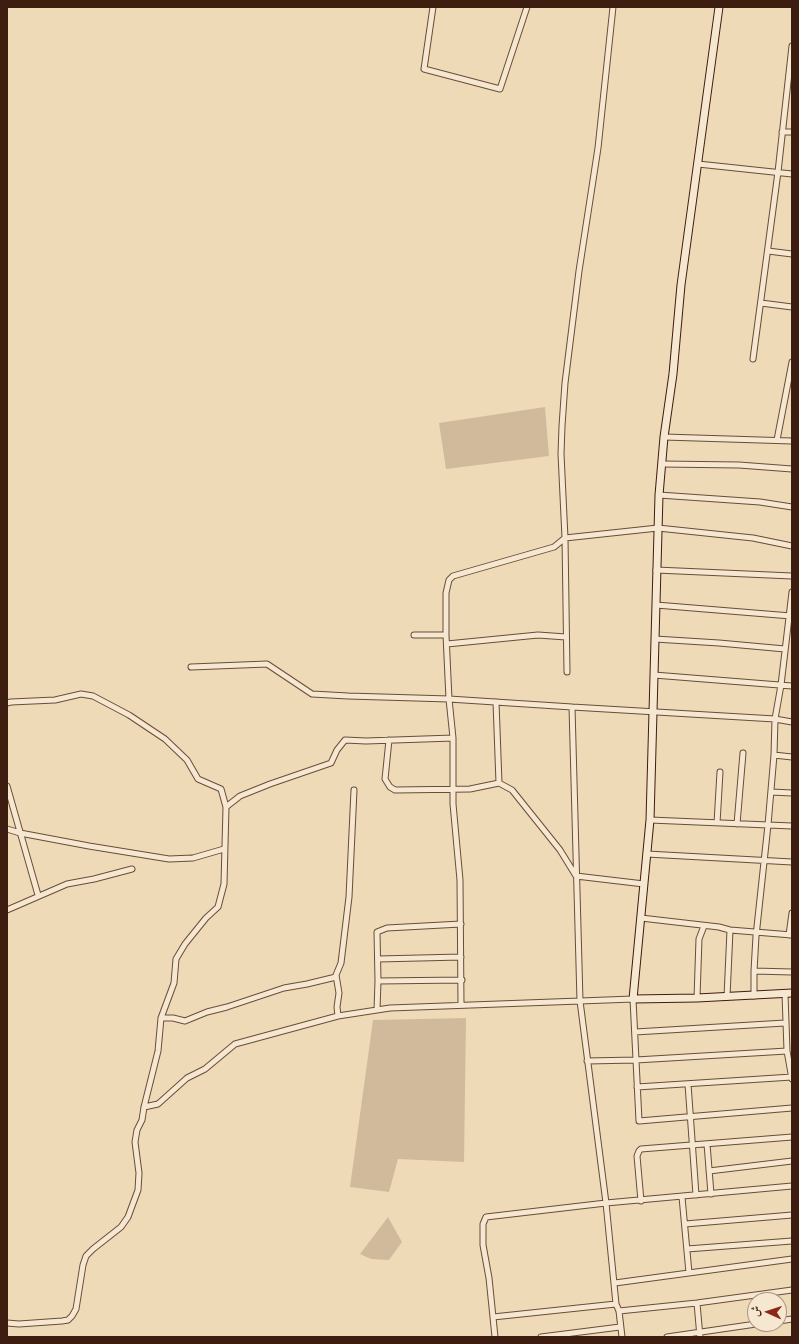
<!DOCTYPE html>
<meta charset="utf-8">
<style>
body{margin:0}
#map{position:relative;width:799px;height:1344px;overflow:hidden;background:#efdab7;font-family:"IM FELL Double Pica",Amiri,serif}
canvas{display:block}
.frame{position:absolute;inset:0;border:8px solid #3d1d10;pointer-events:none}
.north{position:absolute;left:747px;top:1292px;width:40px;height:40px;box-sizing:border-box;background:#f5e7d0;border:1px solid #ab9683;border-radius:50%;rotate:273deg;font-size:11px;font-weight:700;line-height:16px;text-align:center;color:#3d1d10}
.north::after{content:'';display:block;margin:auto;width:14px;height:18px;background:#8f2418;clip-path:polygon(50% 0,100% 100%,50% 72%,0 100%)}
</style>
<div id="map">
<canvas width="799" height="1344"></canvas>
<div class="frame"></div>
<div class="north">ش</div>
</div>
<script>
const g = document.querySelector('canvas').getContext('2d');
g.lineJoin = 'round';
function fill(path, color) {
  g.fillStyle = color;
  g.fill(path, 'evenodd');
}
function poly(rows) {
  const path = new Path2D();
  for (const r of rows) {
    path.moveTo(r[0], r[1]);
    for (let i = 2; i < r.length; i += 2) path.lineTo(r[i], r[i + 1]);
  }
  return path;
}
function trace(path, color, width, dash) {
  g.strokeStyle = color;
  g.lineWidth = width;
  g.lineCap = dash ? 'butt' : 'round';
  g.setLineDash(dash || []);
  g.stroke(path);
}
fill(poly([
 [545,407,549,456,446,469,439,423],
 [466,1018,464,1162,398,1159,389,1192,350,1187,373,1020],
 [388,1217,402,1242,389,1260,371,1259,360,1254]
]), '#d1ba9b');
const street = poly([
 [433,7,424,69,500,89,527,7],
 [782,132,792,132],
 [698,164,792,174],
 [768,251,792,254],
 [761,303,792,307],
 [753,359,778,172,792,46],
 [664,437,792,441],
 [777,440,792,362],
 [662,464,739,465,792,469],
 [659,495,760,502,792,507],
 [656,570,792,576],
 [656,605,791,616],
 [414,635,446,635],
 [655,639,719,643,785,649],
 [447,644,538,635,566,637],
 [191,667,267,664,312,694,348,696,449,699,572,707,580,1001,633,999,639,1121,792,1108],
 [567,672,565,538,561,454,562,426,565,383,579,271,598,148,613,7],
 [654,675,792,686],
 [7,703,11,702,55,700,81,694,93,696,129,715,165,739,187,760,198,779,221,789,226,807,224,884,218,907,206,918,185,944,176,959,174,983,161,1018,158,1051,144,1107,142,1120,137,1130,135,1142,139,1173,138,1190,128,1217,121,1227,93,1249,86,1256,83,1265,76,1309,72,1316,68,1320,62,1321,19,1324,7,1323],
 [572,707,775,719,792,722],
 [389,740,385,779,390,787,395,790,470,789,499,783,496,702],
 [774,755,792,757],
 [499,783,512,790,560,850,576,876,644,884],
 [7,786,38,895],
 [771,792,792,793],
 [226,807,240,796,270,784,331,763,337,750,345,740,366,741,453,738],
 [650,820,792,826],
 [717,823,720,772],
 [737,824,743,753],
 [7,829,20,833,89,846,169,859,193,858,224,849],
 [647,854,792,862],
 [7,910,67,884,94,879,132,869],
 [641,918,719,927,730,930,792,935],
 [789,935,792,913],
 [378,959,461,957],
 [754,971,792,972],
 [378,981,462,980],
 [785,994,787,1051,792,1079],
 [754,996,754,971,756,936,768,825,774,755,775,719,781,685,792,592],
 [727,997,730,930],
 [697,998,699,939,704,926],
 [461,1005,460,880,453,804,453,738,449,699,446,635,446,593,449,580,453,576,554,547,565,538,658,528,753,538,792,546],
 [377,1010,378,981,377,932,387,928,461,924],
 [338,1016,337,1007,339,993,336,975,341,963,349,897,354,790],
 [161,1018,173,1018,185,1021,207,1012,227,1007,284,988,307,984,336,977],
 [635,1032,785,1023],
 [587,1061,636,1060,787,1051],
 [688,1084,696,1195],
 [637,1087,792,1077],
 [144,1107,158,1104,187,1078,205,1069,235,1044,338,1016,390,1008,580,1001,606,1203,616,1304,619,1311,622,1337],
 [707,1144,711,1194],
 [709,1171,792,1161],
 [682,1197,689,1273],
 [641,1201,637,1156,639,1151,641,1149,792,1137],
 [685,1224,792,1215],
 [687,1249,792,1241],
 [615,1283,792,1259],
 [697,1303,700,1337],
 [619,1311,697,1303,792,1290],
 [493,1317,616,1304],
 [779,1321,792,1319],
 [495,1337,489,1278,483,1245,483,1224,486,1217,606,1203,792,1186],
 [541,1337,620,1327],
 [667,1337,756,1324]
]);
const secondary = poly([
 [719,7,681,285,673,374,664,437,659,495,650,820,633,999,697,998,792,993]
]);
trace(street, '#6a4c3a', 7);
trace(secondary, '#3d1d10', 9);
trace(street, '#f5e7d0', 5);
trace(secondary, '#f5e7d0', 7);
</script>
